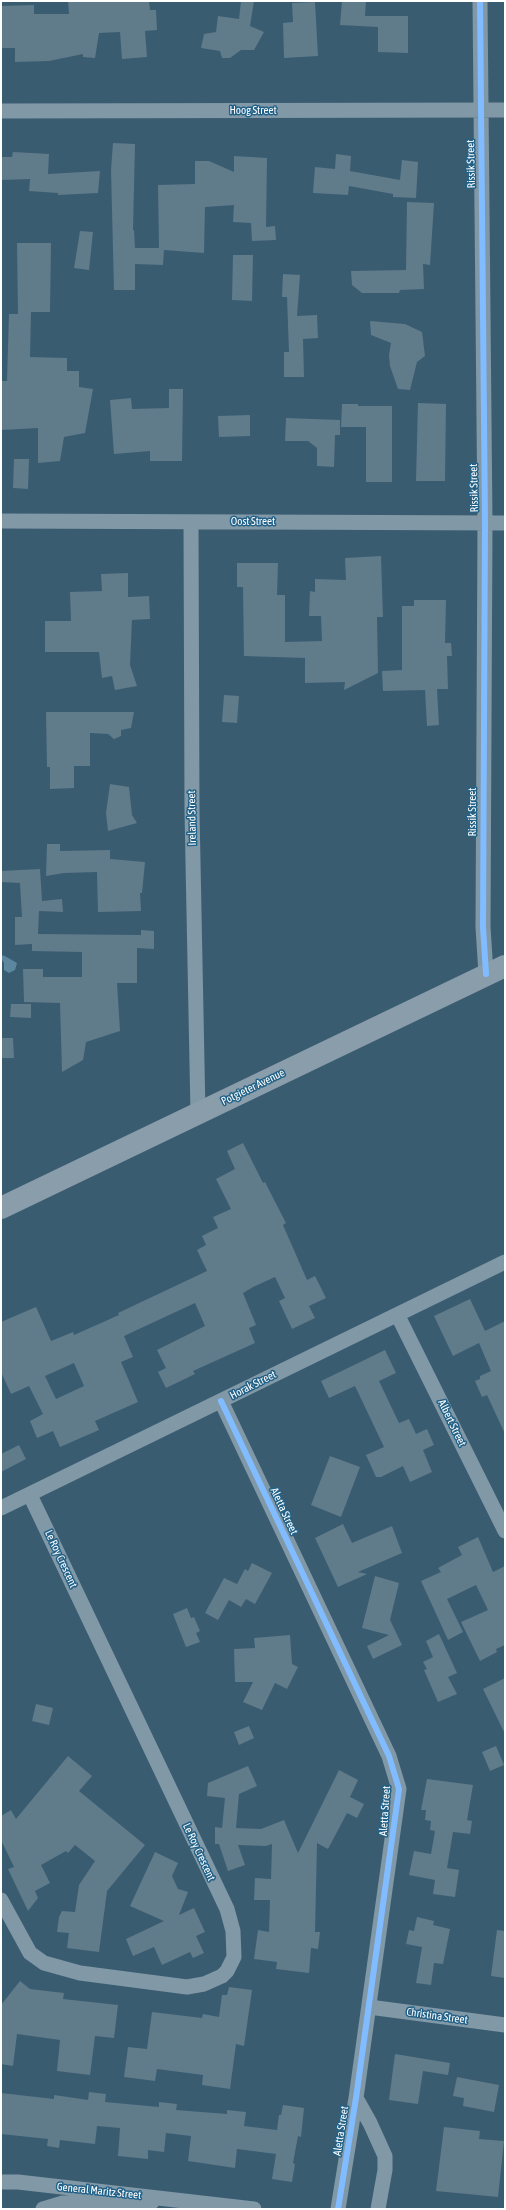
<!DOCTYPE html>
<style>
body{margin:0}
#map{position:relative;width:506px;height:2210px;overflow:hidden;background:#3a5c71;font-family:"Asap Condensed",sans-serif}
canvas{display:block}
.frame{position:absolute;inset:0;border:2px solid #fff;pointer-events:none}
</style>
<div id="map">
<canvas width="506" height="2210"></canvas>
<div class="frame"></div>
</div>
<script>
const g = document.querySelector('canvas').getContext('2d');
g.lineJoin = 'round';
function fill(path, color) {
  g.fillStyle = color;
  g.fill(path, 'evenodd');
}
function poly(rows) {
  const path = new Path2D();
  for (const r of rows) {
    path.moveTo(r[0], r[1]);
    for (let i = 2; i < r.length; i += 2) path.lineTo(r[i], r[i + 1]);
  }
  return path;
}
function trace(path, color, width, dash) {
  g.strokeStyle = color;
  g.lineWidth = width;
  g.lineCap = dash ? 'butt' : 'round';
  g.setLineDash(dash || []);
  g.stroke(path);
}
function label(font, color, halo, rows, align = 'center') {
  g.font = font + ' "Asap Condensed",sans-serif';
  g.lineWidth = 3;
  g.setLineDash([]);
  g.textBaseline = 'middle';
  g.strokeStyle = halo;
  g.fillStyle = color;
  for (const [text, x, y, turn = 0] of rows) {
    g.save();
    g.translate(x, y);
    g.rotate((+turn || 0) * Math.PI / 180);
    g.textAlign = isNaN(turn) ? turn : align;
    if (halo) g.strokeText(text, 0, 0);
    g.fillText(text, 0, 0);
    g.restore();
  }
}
fill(poly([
 [3,955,17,963,15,970,9,973,4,970,4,963,1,958]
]), '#5d869f');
fill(poly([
 [68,1,149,1,150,10,156,10,157,30,145,31,147,57,122,59,120,32,99,33,95,58,83,57,83,54,49,61,15,62,15,48,1,48,1,6,34,5,34,14,69,14],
 [241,1,254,1,250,26,264,32,254,50,241,50,230,58,222,58,220,51,201,48,204,34,216,32,218,16,239,19],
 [342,1,366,1,365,16,408,16,408,53,378,52,378,27,340,25],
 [315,2,318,56,284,58,283,23,293,22,292,3],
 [113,143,135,144,133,230,134,230,135,248,159,248,158,185,195,184,195,161,209,161,234,172,234,156,267,158,266,227,275,226,276,240,252,241,251,223,233,222,234,205,205,207,204,253,164,250,163,265,135,264,135,290,114,290,111,170],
 [13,152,49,154,48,174,100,171,98,193,58,195,58,193,29,191,30,179,1,180,1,157,12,157],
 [336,154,351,156,350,171,400,180,402,160,418,162,416,198,393,197,393,194,349,186,348,195,313,193,315,167,335,169],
 [407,202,434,203,430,265,423,264,424,289,400,290,399,293,362,293,352,285,351,271,406,270],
 [80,231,93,232,89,270,74,268],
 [17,243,51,243,50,312,31,312,30,357,67,358,67,371,79,371,79,387,93,389,85,433,64,437,60,461,38,463,38,428,1,430,1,381,7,381,9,314,18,314],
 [233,255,253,255,252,301,232,300],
 [283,274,300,275,297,316,317,315,318,338,303,339,304,377,284,377,284,352,289,352,287,297,282,297],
 [370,321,405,324,422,332,425,356,417,362,410,390,398,389,390,366,389,355,391,343,371,335],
 [169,389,183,389,182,461,150,461,150,451,114,454,110,400,131,398,132,409,169,408],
 [418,403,446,404,445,481,416,481],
 [342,404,358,404,358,406,392,406,392,482,366,482,366,427,341,427],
 [250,415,250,436,219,437,218,416],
 [286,418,340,420,340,435,335,435,334,467,317,466,317,448,308,441,285,441],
 [14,459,29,459,28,489,13,488],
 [381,556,383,617,377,617,378,673,344,690,345,682,305,683,305,658,244,656,243,587,237,587,237,563,278,563,277,595,285,595,285,642,322,641,321,616,309,616,310,591,315,592,315,579,346,580,345,558],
 [128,573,128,597,149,596,150,619,132,620,130,665,137,686,115,690,112,676,102,678,99,652,45,652,45,621,71,621,70,592,102,591,101,574],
 [414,600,446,600,445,643,451,643,452,656,447,656,448,689,437,689,439,725,427,726,425,690,383,691,382,671,402,670,402,606,414,606],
 [224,695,239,696,237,723,222,722],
 [46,712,134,712,131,728,121,730,121,736,114,739,108,734,90,733,90,766,74,766,74,788,50,789,50,767,47,767],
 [110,784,129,787,132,815,137,823,108,831,106,813],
 [47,844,60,844,60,851,110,850,110,859,145,862,142,893,140,893,141,911,98,912,97,872,64,873,46,876],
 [40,869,42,901,62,899,63,912,39,911,38,934,141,935,141,930,154,931,154,949,137,948,137,983,117,983,120,1031,86,1042,83,1060,62,1072,60,1003,24,1002,23,969,43,969,43,977,82,977,82,952,32,951,32,944,15,945,15,917,22,917,20,883,1,882,1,871],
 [11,1004,31,1004,31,1018,10,1017],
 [1,1038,13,1038,14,1058,1,1058],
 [243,1143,263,1183,265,1182,286,1223,283,1225,307,1280,315,1276,326,1298,309,1306,315,1318,292,1329,279,1301,285,1298,275,1277,253,1287,243,1293,256,1325,249,1328,255,1343,193,1371,195,1374,166,1388,158,1372,166,1368,157,1350,205,1326,195,1303,124,1336,133,1357,121,1362,138,1402,95,1421,99,1430,60,1447,53,1431,37,1438,30,1421,43,1414,29,1386,11,1394,1,1372,1,1322,36,1307,51,1341,73,1332,74,1335,119,1315,118,1313,207,1271,197,1250,206,1245,202,1236,218,1228,213,1217,231,1209,216,1179,235,1169,227,1151],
 [74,1363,84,1386,56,1399,45,1376],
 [470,1299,485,1331,505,1321,505,1434,487,1395,482,1397,475,1381,480,1379,480,1376,491,1371,479,1343,453,1356,434,1316],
 [385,1350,396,1373,379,1381,399,1423,409,1419,416,1434,427,1429,434,1445,423,1450,432,1472,410,1482,403,1466,381,1477,376,1477,366,1455,384,1447,355,1386,329,1398,321,1381],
 [19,1445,26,1459,1,1472,1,1454],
 [330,1456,360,1467,341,1517,311,1505],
 [343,1524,352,1543,392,1526,402,1553,358,1572,367,1574,338,1587,315,1538],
 [478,1537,493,1572,505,1566,505,1645,496,1649,497,1652,480,1661,461,1622,488,1610,476,1585,447,1599,463,1632,448,1640,421,1581,441,1572,438,1568,462,1555,458,1547],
 [252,1563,272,1573,255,1604,246,1599,241,1607,229,1600,218,1620,205,1613,224,1578,237,1584,245,1569,248,1571],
 [375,1576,399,1583,390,1620,402,1645,373,1659,367,1646,389,1635,362,1628],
 [187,1608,191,1618,194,1617,200,1631,196,1633,200,1642,186,1647,173,1614],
 [439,1634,457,1673,448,1677,457,1694,438,1702,424,1670,427,1669,423,1662,433,1657,426,1641],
 [290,1635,292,1664,298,1667,287,1689,275,1683,262,1710,243,1702,253,1682,235,1682,234,1649,255,1648,254,1638],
 [505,1678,505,1734,483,1689],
 [36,1704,53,1708,49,1725,32,1721],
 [249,1726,254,1738,239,1745,234,1732],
 [496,1746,504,1765,490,1771,482,1752],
 [68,1756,92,1776,79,1791,145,1845,107,1891,99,1952,67,1948,69,1933,57,1932,59,1917,62,1911,75,1912,79,1885,95,1861,75,1845,68,1853,66,1851,41,1865,50,1883,35,1891,38,1898,28,1911,8,1869,14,1867,1,1840,1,1816,11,1810,16,1819],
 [248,1766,257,1786,239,1794,236,1828,261,1829,284,1820,298,1853,339,1770,358,1780,350,1797,364,1804,357,1818,347,1813,328,1849,317,1843,315,1932,320,1932,318,1949,311,1948,309,1973,276,1969,277,1962,254,1959,258,1930,269,1932,270,1900,254,1900,255,1878,271,1879,272,1844,266,1846,238,1845,245,1865,228,1871,219,1844,215,1844,215,1827,222,1828,225,1798,207,1796,208,1783],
 [427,1779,473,1785,467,1820,472,1821,470,1834,453,1832,447,1868,459,1870,455,1897,433,1894,435,1880,409,1875,414,1851,431,1854,435,1831,430,1830,431,1821,425,1820,426,1810,421,1810],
 [155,1852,178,1863,172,1876,178,1889,188,1892,179,1915,194,1908,205,1932,196,1936,204,1953,193,1958,190,1952,162,1965,154,1947,133,1956,126,1939,164,1921,130,1906],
 [417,1917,434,1921,433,1925,450,1929,443,1964,434,1963,431,1985,416,1983,422,1947,406,1944,409,1930,414,1931],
 [497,1930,505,1931,505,1978,491,1976],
 [20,1981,30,1989,64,1993,63,1999,118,2005,114,2038,95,2036,90,2075,57,2071,60,2040,17,2034,13,2066,1,2064,1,2005],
 [229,1987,252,1990,244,2046,236,2044,230,2089,202,2085,203,2075,157,2069,155,2081,124,2077,128,2047,147,2049,152,2012,202,2018,203,2014,219,2017,222,1995,227,1995],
 [395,2054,450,2063,448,2075,423,2071,418,2104,389,2100],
 [457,2077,499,2085,494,2112,463,2106,464,2098,453,2096],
 [89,2092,106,2094,105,2102,159,2107,159,2102,177,2104,176,2110,227,2114,227,2110,246,2112,244,2126,277,2130,279,2115,281,2115,283,2105,304,2108,301,2137,298,2136,293,2163,295,2164,292,2182,272,2179,276,2154,237,2149,235,2168,188,2161,191,2136,166,2133,164,2152,148,2150,148,2159,118,2156,120,2128,97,2126,95,2144,60,2140,59,2148,47,2146,48,2139,1,2134,1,2093,54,2099,54,2095,88,2100],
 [444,2127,480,2131,479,2139,504,2141,498,2197,436,2191]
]), '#607b8a');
trace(poly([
 [480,1,485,523,483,927,486,974],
 [1,111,505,110],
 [1,521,505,523],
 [191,522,192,811,198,1114],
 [398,1316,505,1531],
 [221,1401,389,1756,399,1789,356,2098,338,2209],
 [1,1508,505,1262],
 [1,1900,30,1953,44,1963,80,1973,187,1987,204,1984,222,1976,227,1971,234,1957,233,1931,227,1909,30,1495],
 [369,2007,505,2025],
 [356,2098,370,2123,385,2156,385,2170,378,2209],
 [1,2182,18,2182,254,2209],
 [43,2209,63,2203,111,2201],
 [109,2209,152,2202]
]), '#8198a7', 15);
trace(poly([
 [1,1208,505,966]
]), '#899dab', 22);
trace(poly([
 [480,1,485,523,483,927,486,974],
 [221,1401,389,1756,399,1789,356,2098,338,2209]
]), '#80bcff', 6);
label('11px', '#fff', '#236288', [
 ["Hoog Street",253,111],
 ["Rissik Street",471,164,-91],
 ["Rissik Street",474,488,-91],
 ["Oost Street",253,522],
 ["Rissik Street",473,812,-90],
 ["Ireland Street",192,818,-91],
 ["Potgieter Avenue",253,1087,-26],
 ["Horak Street",253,1385,-27],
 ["Albert Street",452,1423,64],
 ["Aletta Street",284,1511,65],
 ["Le Roy Crescent",61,1559,65],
 ["Aletta Street",385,1811,-86],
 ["Le Roy Crescent",199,1852,65],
 ["Christina Street",437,2016,8],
 ["Aletta Street",341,2131,-81],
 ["General Maritz Street",99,2191,6]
]);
</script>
